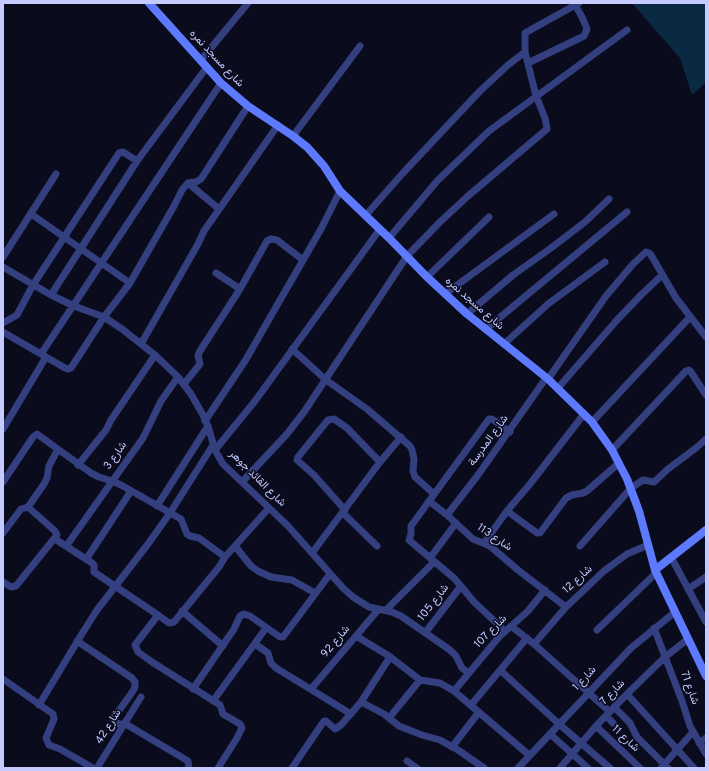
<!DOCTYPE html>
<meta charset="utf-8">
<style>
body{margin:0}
#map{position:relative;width:709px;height:771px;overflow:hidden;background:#0a0b1d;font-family:Overpass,sans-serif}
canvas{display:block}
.frame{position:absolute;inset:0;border:4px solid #c6cbff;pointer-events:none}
</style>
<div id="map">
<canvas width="709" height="771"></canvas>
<div class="frame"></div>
</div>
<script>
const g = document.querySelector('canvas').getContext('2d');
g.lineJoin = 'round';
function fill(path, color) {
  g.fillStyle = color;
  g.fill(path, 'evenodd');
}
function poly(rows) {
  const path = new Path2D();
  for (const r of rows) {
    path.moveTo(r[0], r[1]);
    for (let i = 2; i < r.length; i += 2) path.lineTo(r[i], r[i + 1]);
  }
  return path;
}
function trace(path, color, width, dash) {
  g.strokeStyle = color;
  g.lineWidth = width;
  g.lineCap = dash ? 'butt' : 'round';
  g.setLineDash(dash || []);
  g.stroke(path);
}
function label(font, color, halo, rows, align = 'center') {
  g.font = font + ' Overpass,Vazirmatn,sans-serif';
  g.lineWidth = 3;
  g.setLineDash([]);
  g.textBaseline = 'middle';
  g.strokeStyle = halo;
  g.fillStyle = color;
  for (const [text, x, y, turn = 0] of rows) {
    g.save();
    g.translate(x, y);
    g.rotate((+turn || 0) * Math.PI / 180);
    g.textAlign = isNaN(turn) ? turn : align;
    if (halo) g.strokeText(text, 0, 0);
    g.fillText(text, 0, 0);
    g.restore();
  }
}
fill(poly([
 [632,3,706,3,706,82,692,95,680,58]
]), '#092a42');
trace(poly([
 [525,52,525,33,579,3],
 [201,60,248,3],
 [528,63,584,36,587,29,582,17,575,5],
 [293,136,360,46],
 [188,183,219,209],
 [31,214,130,283],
 [389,238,438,180,489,131,627,30],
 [3,257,56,174],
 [3,267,51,295,74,306,104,317,122,329,155,355,178,377,191,394,203,415,208,426,215,450,223,464,288,526,343,588,353,597,369,607,392,612,401,616,450,650,456,656,462,668,469,673],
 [216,273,240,289],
 [427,277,489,217],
 [445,294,554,214],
 [51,295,137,161,207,67],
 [467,314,513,275,551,248,585,222,609,199],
 [3,323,17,315,33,285,119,153,123,152,137,161],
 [486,329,627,212],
 [3,332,65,368,68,369,71,368,104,317,130,283,174,206,182,190,188,183,196,182,201,179,248,106],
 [141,344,198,244,204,231,278,125],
 [504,344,548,304,605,262],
 [292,349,326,380,367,409,410,446,412,450,414,459,413,471,415,477,434,494],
 [41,354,221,83],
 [548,379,606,296,633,264,646,252,649,253,651,255,676,298,706,337],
 [184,384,200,364,198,355,200,351,240,289,267,241,271,239,277,240,303,260],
 [558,388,617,320,641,295,662,275],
 [205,421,245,361,321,229,340,191],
 [592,422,690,317],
 [3,429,46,357],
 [215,450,255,401,380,229],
 [612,450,686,371,689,370,691,372,706,395],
 [78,465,106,430,111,420,155,355],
 [3,482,33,437,37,434,91,473,99,477,112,481,121,485,181,519,187,534,190,536,199,538,225,557],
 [242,482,287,434,304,412,407,256,440,222,468,196,547,129,545,118,536,96,525,52,508,65,480,91,402,174,366,215],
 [429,501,447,515,473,539,490,546,518,570,566,607],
 [157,506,208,426],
 [345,510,314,475,297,460,298,457,328,420,334,419,347,428,380,462],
 [507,511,537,533,540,533,566,498,572,495,583,493,587,491,619,463],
 [343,513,377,546],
 [447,515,478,475,546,378],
 [3,533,21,509,28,507,44,484,47,478,49,466,58,449],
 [55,539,92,563,94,565,94,572,158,615],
 [484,543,507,511,530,484,584,414],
 [67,545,143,438,161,401,178,377],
 [235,546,251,566,258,571,271,577,292,580,315,593],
 [580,546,631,488,643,480,654,482,668,469,696,448,706,439],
 [312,553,380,462,401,437],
 [671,557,706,622],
 [87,558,131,491],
 [430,558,456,523],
 [3,582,11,587,16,586,57,535,55,531,28,507],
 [688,589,706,577],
 [386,610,434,562],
 [182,611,223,646],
 [511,626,534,644,610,712],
 [654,628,682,701,690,726,706,754],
 [597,630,656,573],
 [505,631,474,602,455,579,409,540,411,534,411,526,489,419,492,419,510,432],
 [425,633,461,586],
 [356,636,389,656,420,680,440,683,454,691,529,755],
 [77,641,132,678,135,682,135,687,133,691,113,719,115,722,123,726],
 [255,644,268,653,271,663,276,668,351,714],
 [534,644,566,607,604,571,627,554,648,545],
 [500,670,559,724,610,768],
 [3,679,53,714,54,719,46,738,49,745,60,749,93,768],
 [193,689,234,629,240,616,244,614,250,616,280,637,283,637,330,574],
 [311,689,378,610],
 [454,691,499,637,528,611,545,590],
 [627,694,694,768],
 [213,701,266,628],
 [361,702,384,714,399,726,422,735,440,740,458,750,484,768],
 [39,705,80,637,97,610,148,544,170,513,213,445],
 [471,705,527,638],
 [614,707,630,723,637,737,668,768],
 [606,716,613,723],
 [389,718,420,680],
 [124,723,188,761,189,768],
 [596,726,640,768],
 [550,734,588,768],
 [699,743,706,738],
 [452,747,479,712],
 [407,761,417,768],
 [97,768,141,697],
 [218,768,237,738,242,728,240,724,223,714,220,705,152,662,138,652,135,645,158,615,169,623,174,622,219,567,225,557,269,508],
 [292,768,324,721,326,721,335,729,341,725,361,702,390,657],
 [518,768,631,648,675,612],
 [560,768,596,726,627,694,665,657,688,639],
 [661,768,693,732]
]), '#333f7e', 7);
trace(poly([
 [149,3,221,83,248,106,293,136,307,147,324,166,340,191,389,238,427,277,467,314,548,379,592,422,612,450,627,479,639,511,655,570,706,676],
 [655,570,706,530]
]), '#5d7aff', 8);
label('11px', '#c6cbff', '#0a0b1d', [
 ["شارع مسجد نمره",216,59,47],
 ["شارع مسجد نمره",474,304,41],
 ["شارع المدرسة",489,441,-54],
 ["شارع 3",116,456,-55],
 ["شارع القائد جوهر",257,479,45],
 ["شارع 113",494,538,34],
 ["شارع 12",578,580,-43],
 ["شارع 105",434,603,-52],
 ["شارع 107",491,632,-46],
 ["شارع 92",336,642,-50],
 ["شارع 1",585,679,-47],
 ["شارع 71",689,688,70],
 ["شارع 7",613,693,-46],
 ["شارع 42",109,727,-58],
 ["شارع 11",625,739,43]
]);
</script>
